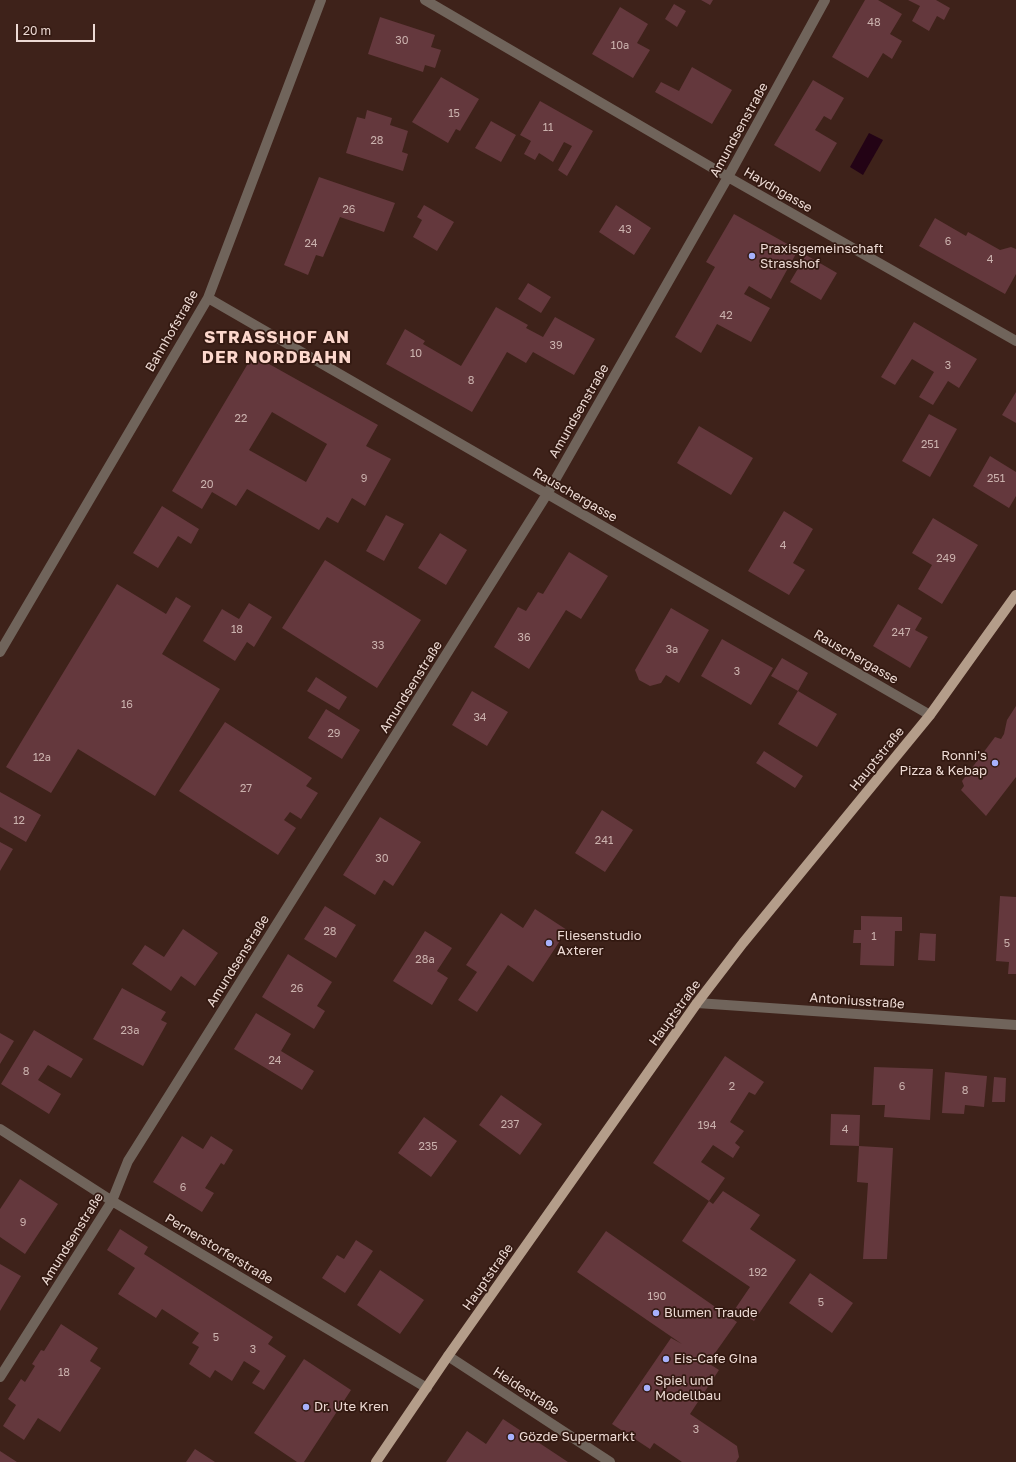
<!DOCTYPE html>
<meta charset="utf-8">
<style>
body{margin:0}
#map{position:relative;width:1016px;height:1462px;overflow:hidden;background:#3e221a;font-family:"Golos Text",sans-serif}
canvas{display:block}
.scale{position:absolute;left:16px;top:24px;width:79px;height:18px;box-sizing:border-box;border:2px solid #eddad4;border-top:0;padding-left:5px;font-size:12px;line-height:14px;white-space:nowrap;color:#eddad4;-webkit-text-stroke:3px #331911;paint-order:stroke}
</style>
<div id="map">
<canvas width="1016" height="1462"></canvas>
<div class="scale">20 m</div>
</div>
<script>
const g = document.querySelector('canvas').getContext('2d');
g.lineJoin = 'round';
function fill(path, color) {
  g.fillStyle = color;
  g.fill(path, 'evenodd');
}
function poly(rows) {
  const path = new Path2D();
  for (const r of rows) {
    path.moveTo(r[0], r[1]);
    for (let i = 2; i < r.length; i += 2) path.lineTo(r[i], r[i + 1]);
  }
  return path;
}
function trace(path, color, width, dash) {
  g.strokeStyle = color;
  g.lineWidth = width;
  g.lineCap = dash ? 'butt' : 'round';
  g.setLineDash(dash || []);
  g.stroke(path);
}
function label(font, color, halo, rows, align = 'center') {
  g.font = font + ' "Golos Text",sans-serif';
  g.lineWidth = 3.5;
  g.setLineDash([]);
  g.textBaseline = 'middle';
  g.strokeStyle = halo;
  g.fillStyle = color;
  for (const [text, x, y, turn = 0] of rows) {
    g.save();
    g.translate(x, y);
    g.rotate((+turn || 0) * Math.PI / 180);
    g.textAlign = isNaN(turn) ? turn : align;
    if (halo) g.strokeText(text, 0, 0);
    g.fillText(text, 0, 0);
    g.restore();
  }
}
fill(poly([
 [869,133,883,140,863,175,850,167]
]), '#230315');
fill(poly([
 [701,0,713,0,710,5],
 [865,0,878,0,902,14,890,34,902,41,892,59,883,53,868,78,832,57],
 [908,0,936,0,950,8,944,20,937,16,929,31,912,21,920,6],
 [674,4,686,11,677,27,665,19],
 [620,7,648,24,637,43,650,50,633,78,592,54],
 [380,17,435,35,431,47,441,50,435,68,425,65,423,72,368,54],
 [692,67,732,90,712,124,655,92,661,82,679,91],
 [441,77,479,99,460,131,456,129,448,143,412,122],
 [813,80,844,98,831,120,824,116,815,130,837,143,820,172,774,145],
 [540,101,593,131,567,176,558,170,572,146,564,142,553,162,539,153,535,160,524,154,531,141,520,135],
 [367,110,392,118,390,125,408,131,402,152,408,154,403,171,346,153,357,117,365,119],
 [491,121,516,135,501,162,475,148],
 [319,177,395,203,384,232,340,217,323,257,316,255,308,275,284,265],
 [424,205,454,222,437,251,413,237,422,220,417,217],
 [616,205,651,228,634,255,599,232],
 [734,214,798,250,771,299,749,286,744,294,770,308,751,342,717,324,701,353,675,337,715,267,706,262],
 [935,218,966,236,968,232,1000,250,1011,247,1016,249,1016,274,1005,294,919,246],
 [806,255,837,273,821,300,790,282],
 [528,283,551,297,541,313,518,299],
 [496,307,528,325,526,328,543,337,555,317,595,339,574,375,533,352,526,363,507,352,472,412,386,364,405,329,425,341,423,344,461,366],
 [914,322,977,359,959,388,948,381,933,405,919,397,934,372,912,359,895,385,881,377],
 [253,355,378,425,366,446,391,459,365,506,352,498,338,523,327,517,319,530,247,489,236,506,212,492,202,509,172,491],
 [272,412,327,444,306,482,249,450],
 [1016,392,1016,423,1002,415],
 [929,414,957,429,930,477,902,461],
 [699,426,753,458,731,495,677,463],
 [990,456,1016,472,1016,496,1009,508,973,486],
 [162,506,199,529,191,544,178,536,158,568,133,553],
 [784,511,813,529,793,563,805,570,789,595,748,571],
 [386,515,404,524,384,561,366,551],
 [933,518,978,545,942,604,918,589,932,565,912,553],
 [440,533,467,550,446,585,418,568],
 [569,552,608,576,581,619,566,610,529,669,494,647,518,607,526,611,538,592,543,594],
 [325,560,421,620,377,688,282,628],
 [117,584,166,614,176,597,191,606,162,654,220,689,155,796,78,749,51,793,6,767],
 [249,603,272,617,254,647,247,642,235,661,203,641,222,609,239,619],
 [898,604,922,618,915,630,928,637,910,668,873,646],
 [671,608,709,630,679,683,666,675,661,683,650,686,639,680,635,670],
 [722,639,773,668,751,705,701,676],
 [782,658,808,673,798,691,771,676],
 [316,677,347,697,339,710,307,691],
 [472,691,508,712,487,746,452,725],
 [798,691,837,714,817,747,778,724],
 [1016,706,1016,777,986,816,961,790,964,786,962,781,995,737,1001,739,1004,734,1007,720],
 [326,709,360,730,342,759,308,738],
 [225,722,312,778,306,786,318,793,301,819,290,812,284,820,296,828,278,855,179,791],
 [764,751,803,776,795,788,756,763],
 [0,792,41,815,26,842,0,827],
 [602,810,633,830,605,872,575,853],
 [380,817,421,842,393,886,384,880,375,895,343,875],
 [0,842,13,849,0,871],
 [1000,896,1016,897,1016,974,1008,974,1009,962,996,961],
 [325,906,356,925,336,958,304,939],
 [535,909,567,930,533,982,508,965,477,1012,458,1000,477,972,466,965,501,913,523,928],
 [861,916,902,917,902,931,895,931,894,966,860,965,861,943,853,943,854,930,861,930],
 [183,929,218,953,195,986,181,976,171,991,132,964,145,945,164,957],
 [425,931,452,948,437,971,448,978,432,1005,393,981],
 [920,933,936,934,935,961,918,960],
 [288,954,332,982,317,1006,325,1011,314,1029,262,997],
 [122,988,166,1012,161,1020,167,1023,143,1066,93,1039],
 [256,1013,291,1034,281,1051,314,1071,302,1090,234,1049],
 [34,1030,83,1059,71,1078,48,1065,38,1080,61,1094,49,1114,1,1084],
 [0,1033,14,1041,0,1064],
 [725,1056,764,1082,755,1095,749,1092,730,1122,744,1131,735,1143,740,1147,733,1158,713,1145,701,1162,725,1178,709,1201,653,1163],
 [874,1067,933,1069,930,1120,884,1117,885,1105,872,1105],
 [945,1072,987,1076,984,1107,965,1105,964,1114,942,1113],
 [994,1077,1006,1078,1005,1102,992,1102],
 [501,1095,542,1124,520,1155,479,1125],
 [831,1114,860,1115,859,1146,830,1145],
 [424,1117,457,1141,431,1177,398,1153],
 [182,1136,203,1149,211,1136,233,1150,224,1165,221,1163,205,1188,214,1193,202,1212,153,1182],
 [859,1146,893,1148,887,1259,863,1259,868,1183,857,1182],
 [20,1179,58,1204,25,1254,0,1237,0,1209],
 [723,1191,760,1215,750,1229,796,1260,754,1321,735,1309,750,1287,682,1241,709,1201,713,1204],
 [120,1229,148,1247,144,1254,273,1337,268,1344,286,1356,264,1390,252,1383,260,1371,244,1361,232,1381,215,1370,210,1378,189,1364,199,1347,192,1343,199,1333,162,1309,156,1318,118,1294,135,1268,107,1250],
 [606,1231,737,1322,708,1363,719,1370,690,1414,737,1446,739,1457,736,1462,682,1462,654,1443,650,1449,612,1424,671,1338,682,1344,577,1272],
 [356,1240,373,1251,345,1293,322,1278,337,1255,344,1259],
 [0,1264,21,1276,0,1311],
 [380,1270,424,1300,400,1334,357,1305],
 [810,1273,853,1303,832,1333,789,1303],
 [61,1324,98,1348,90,1361,101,1368,60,1432,38,1418,24,1440,3,1426,16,1405,8,1399,21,1379,25,1382,35,1366,32,1364,41,1350,44,1351],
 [304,1359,351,1390,304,1462,297,1462,254,1433],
 [503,1419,568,1462,446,1462,467,1431,486,1444],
 [195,1449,215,1462,186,1462],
 [0,1451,17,1462,0,1462]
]), '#64383d');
trace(poly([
 [425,0,728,177,1016,341],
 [208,298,930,715],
 [0,652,208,298,321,0],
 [697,1003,1016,1025],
 [0,1129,112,1201,427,1388],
 [448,1356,610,1462],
 [0,1377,112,1201,128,1161,547,494,728,177,825,0]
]), '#70645b', 10);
trace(poly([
 [376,1462,448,1356,697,1003,743,943,930,715,1016,595]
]), '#b49d8a', 10);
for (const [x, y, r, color] of [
 [752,256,4,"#a7b1fc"],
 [995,763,4,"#a7b1fc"],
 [549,943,4,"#a7b1fc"],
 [656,1313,4,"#a7b1fc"],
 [666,1359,4,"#a7b1fc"],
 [647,1388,4,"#a7b1fc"],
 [306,1407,4,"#a7b1fc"],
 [511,1437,4,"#a7b1fc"]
]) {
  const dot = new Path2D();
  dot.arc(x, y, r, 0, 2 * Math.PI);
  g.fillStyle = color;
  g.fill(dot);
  trace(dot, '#331911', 1.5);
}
label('11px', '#cbb2ae', null, [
 ["48",874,23],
 ["30",402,41],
 ["10a",620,46],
 ["15",454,114],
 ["11",548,128],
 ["28",377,141],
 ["26",349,210],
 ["43",625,230],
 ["6",948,242],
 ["24",311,244],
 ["4",990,260],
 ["42",726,316],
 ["39",556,346],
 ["10",416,354],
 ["3",948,366],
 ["8",471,381],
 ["22",241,419],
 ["251",930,445],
 ["9",364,479],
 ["251",996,479],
 ["20",207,485],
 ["4",783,546],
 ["249",946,559],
 ["18",237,630],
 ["247",901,633],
 ["36",524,638],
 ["33",378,646],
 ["3a",672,650],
 ["3",737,672],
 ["16",127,705],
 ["34",480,718],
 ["29",334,734],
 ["12a",42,758],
 ["27",246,789],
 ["12",19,821],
 ["241",604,841],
 ["30",382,859],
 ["28",330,932],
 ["1",874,937],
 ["5",1007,944],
 ["28a",425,960],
 ["26",297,989],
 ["23a",130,1031],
 ["24",275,1061],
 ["8",26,1072],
 ["2",732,1087],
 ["6",902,1087],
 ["8",965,1091],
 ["237",510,1125],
 ["194",707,1126],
 ["4",845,1130],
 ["235",428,1147],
 ["6",183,1188],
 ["9",23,1223],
 ["192",758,1273],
 ["190",657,1297],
 ["5",821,1303],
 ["5",216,1338],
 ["3",253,1350],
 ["18",64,1373],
 ["3",696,1430]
]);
label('13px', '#eddad4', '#331911', [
 ["Amundsenstraße",739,130,-61],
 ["Haydngasse",778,190,30],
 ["Bahnhofstraße",172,331,-60],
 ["Amundsenstraße",579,411,-60],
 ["Rauschergasse",575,495,30],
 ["Rauschergasse",856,657,30],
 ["Amundsenstraße",411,687,-58],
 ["Hauptstraße",877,759,-51],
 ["Amundsenstraße",238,961,-58],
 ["Antoniusstraße",857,1001,4],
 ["Hauptstraße",675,1013,-54],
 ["Amundsenstraße",72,1239,-58],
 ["Pernerstorferstraße",219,1249,31],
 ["Hauptstraße",488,1277,-55],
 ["Heidestraße",526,1391,33]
]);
label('13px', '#eddad4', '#331911', [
 ["Praxisgemeinschaft",760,249],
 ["Strasshof",760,264],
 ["Ronni's",987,756,"right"],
 ["Pizza & Kebap",987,771,"right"],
 ["Fliesenstudio",557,936],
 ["Axterer",557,951],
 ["Blumen Traude",664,1313],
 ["Eis-Cafe GIna",674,1359],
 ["Spiel und",655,1381],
 ["Modellbau",655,1396],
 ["Dr. Ute Kren",314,1407],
 ["Gözde Supermarkt",519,1437]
], 'left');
g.letterSpacing = '1px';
label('bold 17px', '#fcd7cc', '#331911', [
 ["STRASSHOF AN",277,338],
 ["DER NORDBAHN",277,358]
]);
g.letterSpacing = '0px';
</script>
